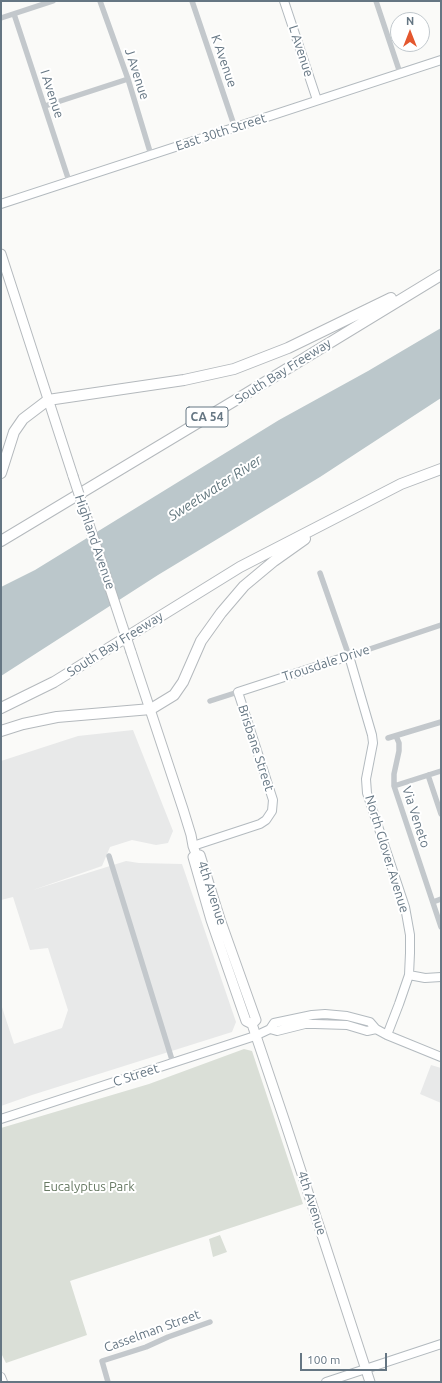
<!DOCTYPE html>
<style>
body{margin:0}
#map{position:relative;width:442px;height:1383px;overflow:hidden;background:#fafaf8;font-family:Ubuntu,sans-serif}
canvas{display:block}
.frame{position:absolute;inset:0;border:2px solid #657683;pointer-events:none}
.north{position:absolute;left:390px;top:12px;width:40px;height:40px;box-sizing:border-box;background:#fff;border:1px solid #c1c8cd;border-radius:50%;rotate:0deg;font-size:11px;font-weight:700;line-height:16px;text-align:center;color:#657683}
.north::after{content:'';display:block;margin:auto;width:14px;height:18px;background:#e4572e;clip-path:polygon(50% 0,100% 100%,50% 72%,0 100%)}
.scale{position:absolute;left:300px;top:1353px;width:87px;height:18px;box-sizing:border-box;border:2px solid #657683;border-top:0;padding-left:5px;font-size:12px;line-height:14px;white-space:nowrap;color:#657683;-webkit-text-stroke:3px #fff;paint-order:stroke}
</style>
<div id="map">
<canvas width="442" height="1383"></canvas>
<div class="frame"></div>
<div class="north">N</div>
<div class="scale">100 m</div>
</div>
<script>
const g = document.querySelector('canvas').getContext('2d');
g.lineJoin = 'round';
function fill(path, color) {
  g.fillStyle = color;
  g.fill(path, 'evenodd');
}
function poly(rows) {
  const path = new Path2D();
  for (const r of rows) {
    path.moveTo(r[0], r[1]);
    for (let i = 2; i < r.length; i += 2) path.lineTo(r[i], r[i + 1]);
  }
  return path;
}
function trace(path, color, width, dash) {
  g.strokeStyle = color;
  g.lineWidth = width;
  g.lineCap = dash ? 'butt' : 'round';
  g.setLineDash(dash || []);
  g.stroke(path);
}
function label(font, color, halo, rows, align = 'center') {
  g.font = font + ' Ubuntu,sans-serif';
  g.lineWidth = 4;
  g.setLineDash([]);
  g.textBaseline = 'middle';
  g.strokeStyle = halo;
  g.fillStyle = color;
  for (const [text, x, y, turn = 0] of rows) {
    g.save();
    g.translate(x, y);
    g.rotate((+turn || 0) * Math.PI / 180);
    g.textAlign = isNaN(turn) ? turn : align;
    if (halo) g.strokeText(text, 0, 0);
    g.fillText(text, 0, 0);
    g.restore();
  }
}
fill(poly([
 [133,730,173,831,168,843,156,845,132,840,110,847,102,866,33,890,126,861,139,863,182,864,236,1022,232,1032,32,1095,1,1106,1,1004,14,1044,62,1028,68,1010,48,948,30,950,13,897,1,900,1,761,78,736],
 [431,1065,441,1068,441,1103,420,1094]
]), '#e8e9e9');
fill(poly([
 [244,1049,252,1051,303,1204,70,1281,87,1335,6,1363,1,1353,1,1128,149,1084],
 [220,1235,227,1252,213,1257,209,1239]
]), '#dadfd7');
fill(poly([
 [441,328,441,398,320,477,158,575,1,676,1,587,35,570,279,420,368,371]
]), '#bbc7cb');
const secondary = poly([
 [284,1,317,100],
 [1,204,441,60],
 [193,846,260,824,266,820,272,811,273,800,238,692,349,656,372,735,373,743,366,779,367,793,405,907,410,935,410,953,409,975,399,1004,387,1035],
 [409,975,425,978,441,977],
 [270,1029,277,1031,305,1024,315,1024,347,1025,367,1031,376,1029],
 [1,1119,255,1036,270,1029,274,1023,312,1015,325,1014,347,1016,370,1022,376,1029,387,1035,441,1057],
 [1,1377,3,1382],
 [326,1382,441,1344]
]);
const primary = poly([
 [1,254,73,476],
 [131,652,183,809,191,835,193,846,196,854,200,855,220,919,256,1020,252,1024],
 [196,854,193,857,211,920,246,1021,252,1024],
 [252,1024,286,1125,370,1382]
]);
const highway = poly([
 [1,473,14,432,23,419,48,400,184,380,234,369,288,348,391,298],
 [1,541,244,395,441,275],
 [1,708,54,682,240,567,401,484,441,469],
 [1,731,23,724,57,717,151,709,174,695,183,682,201,641,221,613,244,586,274,561,305,539]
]);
trace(secondary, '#b3babf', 10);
trace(primary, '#b5babe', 11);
trace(highway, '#b4b9bd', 12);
trace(poly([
 [100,1,128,79,151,155],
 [192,1,235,128],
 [376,1,400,73],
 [14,14,69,181],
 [1,18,53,1],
 [45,106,128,79],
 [320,573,349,656,441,625],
 [210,701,238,692],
 [396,736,399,743,399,751,394,774,394,786,441,927],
 [388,738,441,722],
 [428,775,441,814],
 [394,786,441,771],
 [109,856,173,1063],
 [433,902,441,899],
 [108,1382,102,1361,146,1347,168,1337,210,1322]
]), '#c3c8cc', 5.5);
trace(secondary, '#fff', 8);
trace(primary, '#fff', 9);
trace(highway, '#fff', 10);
const primaryBridge = poly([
 [73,476,131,652]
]);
trace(primaryBridge, '#b5babe', 11, []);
trace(primaryBridge, '#fff', 9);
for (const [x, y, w] of [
 [207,417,42]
]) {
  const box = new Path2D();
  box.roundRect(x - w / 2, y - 10, w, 20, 3);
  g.fillStyle = '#fff';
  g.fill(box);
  trace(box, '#657683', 1);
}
label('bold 12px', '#657683', null, [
 ["CA 54",207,417]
]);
label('13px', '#657683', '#fff', [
 ["L Avenue",301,51,72],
 ["K Avenue",224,61,71],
 ["J Avenue",137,74,72],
 ["I Avenue",52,94,72],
 ["East 30th Street",221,132,-18],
 ["South Bay Freeway",283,371,-32],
 ["Highland Avenue",95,542,71],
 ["South Bay Freeway",115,644,-32],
 ["Trousdale Drive",326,663,-18],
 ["Brisbane Street",256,748,72],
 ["Via Veneto",416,817,72],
 ["North Glover Avenue",387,854,73],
 ["4th Avenue",212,893,72],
 ["C Street",136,1075,-18],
 ["4th Avenue",312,1203,72],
 ["Casselman Street",152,1331,-20]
]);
label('13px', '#687a64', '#fff', [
 ["Eucalyptus Park",89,1187]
]);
label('italic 14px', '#60757c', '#fff', [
 ["Sweetwater River",215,488,-33]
]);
</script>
